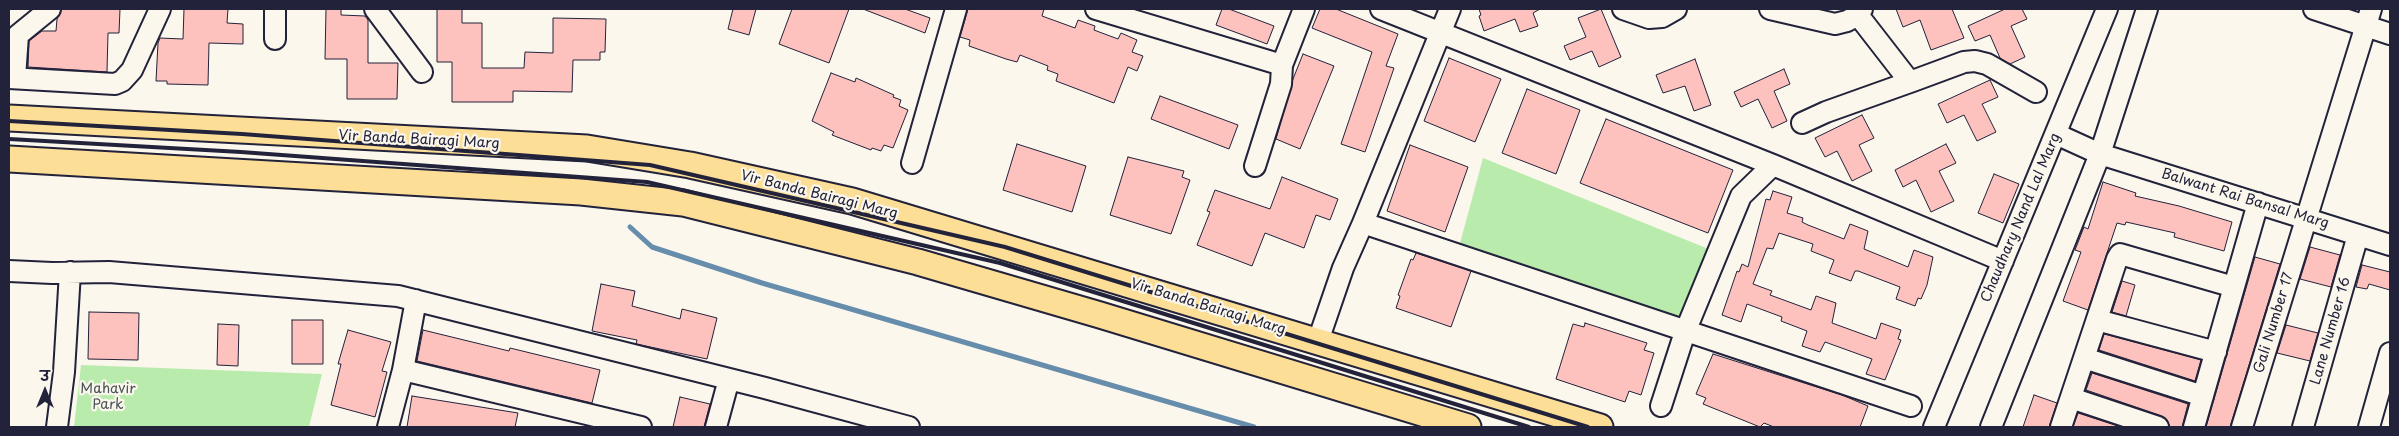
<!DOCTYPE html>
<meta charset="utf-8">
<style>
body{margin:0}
#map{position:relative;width:2399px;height:436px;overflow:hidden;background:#fbf7ec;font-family:"Playpen Sans","Playpen Sans Deva",sans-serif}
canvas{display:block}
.frame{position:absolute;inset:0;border:10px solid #22223b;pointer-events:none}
.north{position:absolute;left:20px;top:366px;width:50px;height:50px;-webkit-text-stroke:4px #fbf7ec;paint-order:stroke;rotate:0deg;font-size:14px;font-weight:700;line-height:20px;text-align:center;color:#22223b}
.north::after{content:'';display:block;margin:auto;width:18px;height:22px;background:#22223b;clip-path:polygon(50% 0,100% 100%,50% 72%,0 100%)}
</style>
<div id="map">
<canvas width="2399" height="436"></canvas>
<div class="frame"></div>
<div class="north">उ</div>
</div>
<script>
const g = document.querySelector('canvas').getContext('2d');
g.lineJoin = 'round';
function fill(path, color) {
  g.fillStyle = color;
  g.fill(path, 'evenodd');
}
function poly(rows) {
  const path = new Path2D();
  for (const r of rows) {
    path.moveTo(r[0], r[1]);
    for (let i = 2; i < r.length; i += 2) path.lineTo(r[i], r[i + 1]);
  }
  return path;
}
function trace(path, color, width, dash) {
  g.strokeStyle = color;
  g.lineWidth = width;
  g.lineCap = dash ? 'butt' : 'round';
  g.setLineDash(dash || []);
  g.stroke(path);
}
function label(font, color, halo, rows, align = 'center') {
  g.font = font + ' "Playpen Sans",sans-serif';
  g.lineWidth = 4.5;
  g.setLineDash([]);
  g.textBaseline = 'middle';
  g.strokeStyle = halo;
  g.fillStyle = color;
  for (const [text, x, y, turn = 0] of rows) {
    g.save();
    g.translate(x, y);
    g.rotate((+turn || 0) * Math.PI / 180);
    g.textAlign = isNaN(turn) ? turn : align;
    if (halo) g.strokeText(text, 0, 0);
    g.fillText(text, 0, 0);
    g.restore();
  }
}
fill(poly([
 [1483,158,1716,252,1676,330,1459,247],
 [81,365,322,374,309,427,74,427]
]), '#b9ecac');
trace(poly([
 [630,227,652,247,762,283,1254,427]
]), '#668dab', 5);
const building = poly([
 [62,9,120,9,119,33,108,33,107,72,28,67,29,41,42,31,56,31,57,19,62,9],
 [184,9,228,9,227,23,243,24,243,44,209,43,208,85,167,84,167,81,156,81,158,43,160,38,183,39,184,9],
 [326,9,341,9,341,15,365,16,368,20,368,63,398,63,397,99,347,99,347,59,325,59,326,9],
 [437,9,462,9,462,23,482,23,482,68,524,68,525,52,553,53,553,18,606,19,605,52,600,52,600,60,573,60,572,92,513,91,513,102,452,102,452,62,437,62,437,9],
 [733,9,756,9,749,35,728,29,733,9],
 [792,9,849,9,829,63,779,44,792,9],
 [863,9,905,9,930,18,925,33,863,9],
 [968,9,1044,9,1042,16,1075,28,1078,20,1095,26,1094,30,1118,39,1121,33,1137,40,1132,52,1143,56,1137,71,1128,67,1114,103,1056,81,1058,74,1047,70,1048,66,1020,55,1017,62,1006,59,969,46,970,40,960,37,968,9],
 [1222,9,1229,9,1274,26,1267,44,1216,25,1222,9],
 [1320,9,1336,9,1398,34,1386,66,1394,68,1365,152,1341,144,1372,52,1312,28,1320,9],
 [1479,9,1540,9,1533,13,1538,26,1520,32,1515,19,1484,31,1479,16,1481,15,1479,9],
 [1601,9,1621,57,1599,67,1592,51,1570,60,1564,46,1586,37,1578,18,1601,9],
 [1896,9,1952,9,1964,38,1931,50,1920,20,1903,27,1896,9],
 [2005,9,2022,9,2027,19,2011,26,2025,57,2010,64,2000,58,1990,35,1975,41,1968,26,2005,9],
 [1303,54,1334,66,1300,149,1276,139,1293,79,1303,54],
 [1449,58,1501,79,1475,142,1424,121,1449,58],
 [1695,59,1711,105,1694,111,1685,86,1663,93,1656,75,1695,59],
 [1784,69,1790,84,1774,91,1787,121,1772,128,1758,99,1741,107,1734,92,1784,69],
 [831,73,855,82,856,78,894,95,893,97,901,100,899,106,908,110,893,148,884,145,881,151,872,148,871,150,832,135,834,132,812,121,831,73],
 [1990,80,1998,97,1982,104,1996,132,1977,141,1964,115,1947,123,1938,104,1990,80],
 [1527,89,1580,110,1556,174,1502,153,1527,89],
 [1160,96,1238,125,1229,149,1151,119,1160,96],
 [1862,115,1874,138,1859,145,1872,171,1852,181,1837,151,1825,157,1815,138,1862,115],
 [1606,119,1733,170,1708,233,1580,183,1606,119],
 [1017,144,1086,166,1072,212,1003,190,1017,144],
 [1946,144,1956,163,1939,171,1954,201,1931,212,1916,180,1903,187,1895,170,1946,144],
 [1410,145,1468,167,1445,232,1387,211,1410,145],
 [1128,157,1184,171,1182,177,1190,180,1171,234,1110,215,1128,157],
 [1994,174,2019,184,2003,223,1978,213,1994,174],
 [1282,177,1338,199,1330,220,1316,215,1304,248,1265,233,1252,266,1197,245,1210,212,1207,211,1215,190,1270,209,1282,177],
 [2103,182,2136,193,2135,196,2179,206,2232,222,2224,251,2174,237,2175,233,2126,222,2125,225,2117,223,2088,310,2063,301,2081,252,2075,250,2084,227,2088,229,2103,182],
 [1773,191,1792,197,1787,213,1803,218,1802,222,1808,225,1844,239,1850,224,1868,231,1864,249,1908,267,1914,250,1933,257,1927,285,1921,299,1918,298,1915,306,1896,299,1900,287,1858,271,1855,271,1851,281,1829,273,1834,260,1811,251,1813,244,1779,233,1773,249,1767,248,1753,284,1772,291,1770,295,1811,310,1816,296,1836,303,1832,323,1876,339,1881,323,1901,330,1898,339,1901,340,1885,380,1866,374,1872,359,1825,342,1820,352,1802,346,1807,331,1781,321,1782,317,1747,304,1741,322,1722,315,1737,271,1739,272,1742,264,1748,267,1766,199,1770,200,1773,191],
 [2310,247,2340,255,2331,287,2300,279,2310,247],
 [1416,253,1471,271,1451,327,1396,308,1400,296,1398,295,1411,259,1413,260,1416,253],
 [2255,257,2280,264,2230,427,2206,427,2255,257],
 [2362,265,2390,272,2390,290,2369,284,2367,289,2356,287,2362,265],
 [2122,281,2135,285,2126,316,2112,312,2122,281],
 [601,284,635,291,632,306,680,319,682,309,717,318,707,359,636,344,637,340,592,331,601,284],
 [89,312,139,313,138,360,88,359,89,312],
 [292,320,323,320,323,364,292,364,292,320],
 [1585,323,1647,343,1644,350,1654,353,1641,395,1629,391,1625,402,1556,379,1573,324,1584,327,1585,323],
 [218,324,239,325,238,366,217,365,218,324],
 [2286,325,2318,333,2310,361,2277,353,2286,325],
 [348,330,391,342,382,371,387,372,375,417,331,405,341,364,338,364,348,330],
 [423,330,509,351,510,348,600,370,592,403,417,361,423,330],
 [2104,334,2201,360,2195,381,2099,350,2104,334],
 [1713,354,1842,395,1868,406,1860,427,1774,427,1764,423,1760,427,1703,404,1706,398,1696,394,1713,354],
 [2092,373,2188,404,2182,427,2170,427,2167,420,2162,416,2086,390,2092,373],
 [2034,395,2057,403,2049,427,2023,427,2034,395],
 [412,396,518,413,515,427,407,427,412,396],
 [680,397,710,404,704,427,673,427,680,397],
 [2078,413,2121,427,2073,427,2078,413]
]);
fill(building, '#fdc1be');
trace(building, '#22223b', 1);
const minor = poly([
 [275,9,275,39],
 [375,9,422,72],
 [1096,9,1282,65],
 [1381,9,1773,165,2003,261],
 [1623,9,1649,18,1662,17,1676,9],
 [1770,9,1835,24,1847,21,1858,15,1862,9],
 [2314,9,2390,34],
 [1858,15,1910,82,1964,62,1975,61,1987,64,2036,92],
 [9,78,115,84,122,81,132,70,160,9],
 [15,78,18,35,50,9],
 [1802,123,1826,112,1910,82],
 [2056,134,2100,154,2390,245],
 [912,163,956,9],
 [1255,166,1281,84,1282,65,1304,9],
 [1363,223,1450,9],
 [9,271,52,273,109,272,398,296,765,388,909,427],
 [2097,320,2216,352],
 [1318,341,1343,268,1363,223,1911,406],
 [2084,358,2203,396],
 [403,370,641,427],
 [2071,398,2158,427],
 [1661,406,1685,332,1741,196,1773,165],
 [57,427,64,372,70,272],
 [388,427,403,370,416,300],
 [716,427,729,379],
 [1934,427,2107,9],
 [1991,427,2100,154,2147,9],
 [2061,427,2117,259,2120,254,2234,287],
 [2194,427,2258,203],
 [2242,427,2371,9],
 [2303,427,2358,235],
 [2369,427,2390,353]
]);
const major = poly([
 [9,118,587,148,690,165,852,201,1600,427],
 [9,159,581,192,683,203,918,262,1100,315,1468,427]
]);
trace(minor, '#22223b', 24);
trace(major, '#22223b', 29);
trace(minor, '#fbf7ec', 20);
trace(major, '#fcde96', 25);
trace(poly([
 [9,121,242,134,650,165,1005,247,1588,427],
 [9,139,241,152,647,182,1000,263,1529,427]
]), '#22223b', 4);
label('14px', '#22223b', '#fbf7ec', [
 ["Vir Banda Bairagi Marg",419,140,3],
 ["Vir Banda Bairagi Marg",819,195,14],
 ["Balwant Rai Bansal Marg",2245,199,17],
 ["Chaudhary Nand Lal Marg",2021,218,-67],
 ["Vir Banda Bairagi Marg",1208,307,17],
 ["Gali Number 17",2274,323,-73],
 ["Lane Number 16",2331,331,-74]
]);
label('14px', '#485457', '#fbf7ec', [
 ["Mahavir",108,389],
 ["Park",108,405]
]);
</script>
